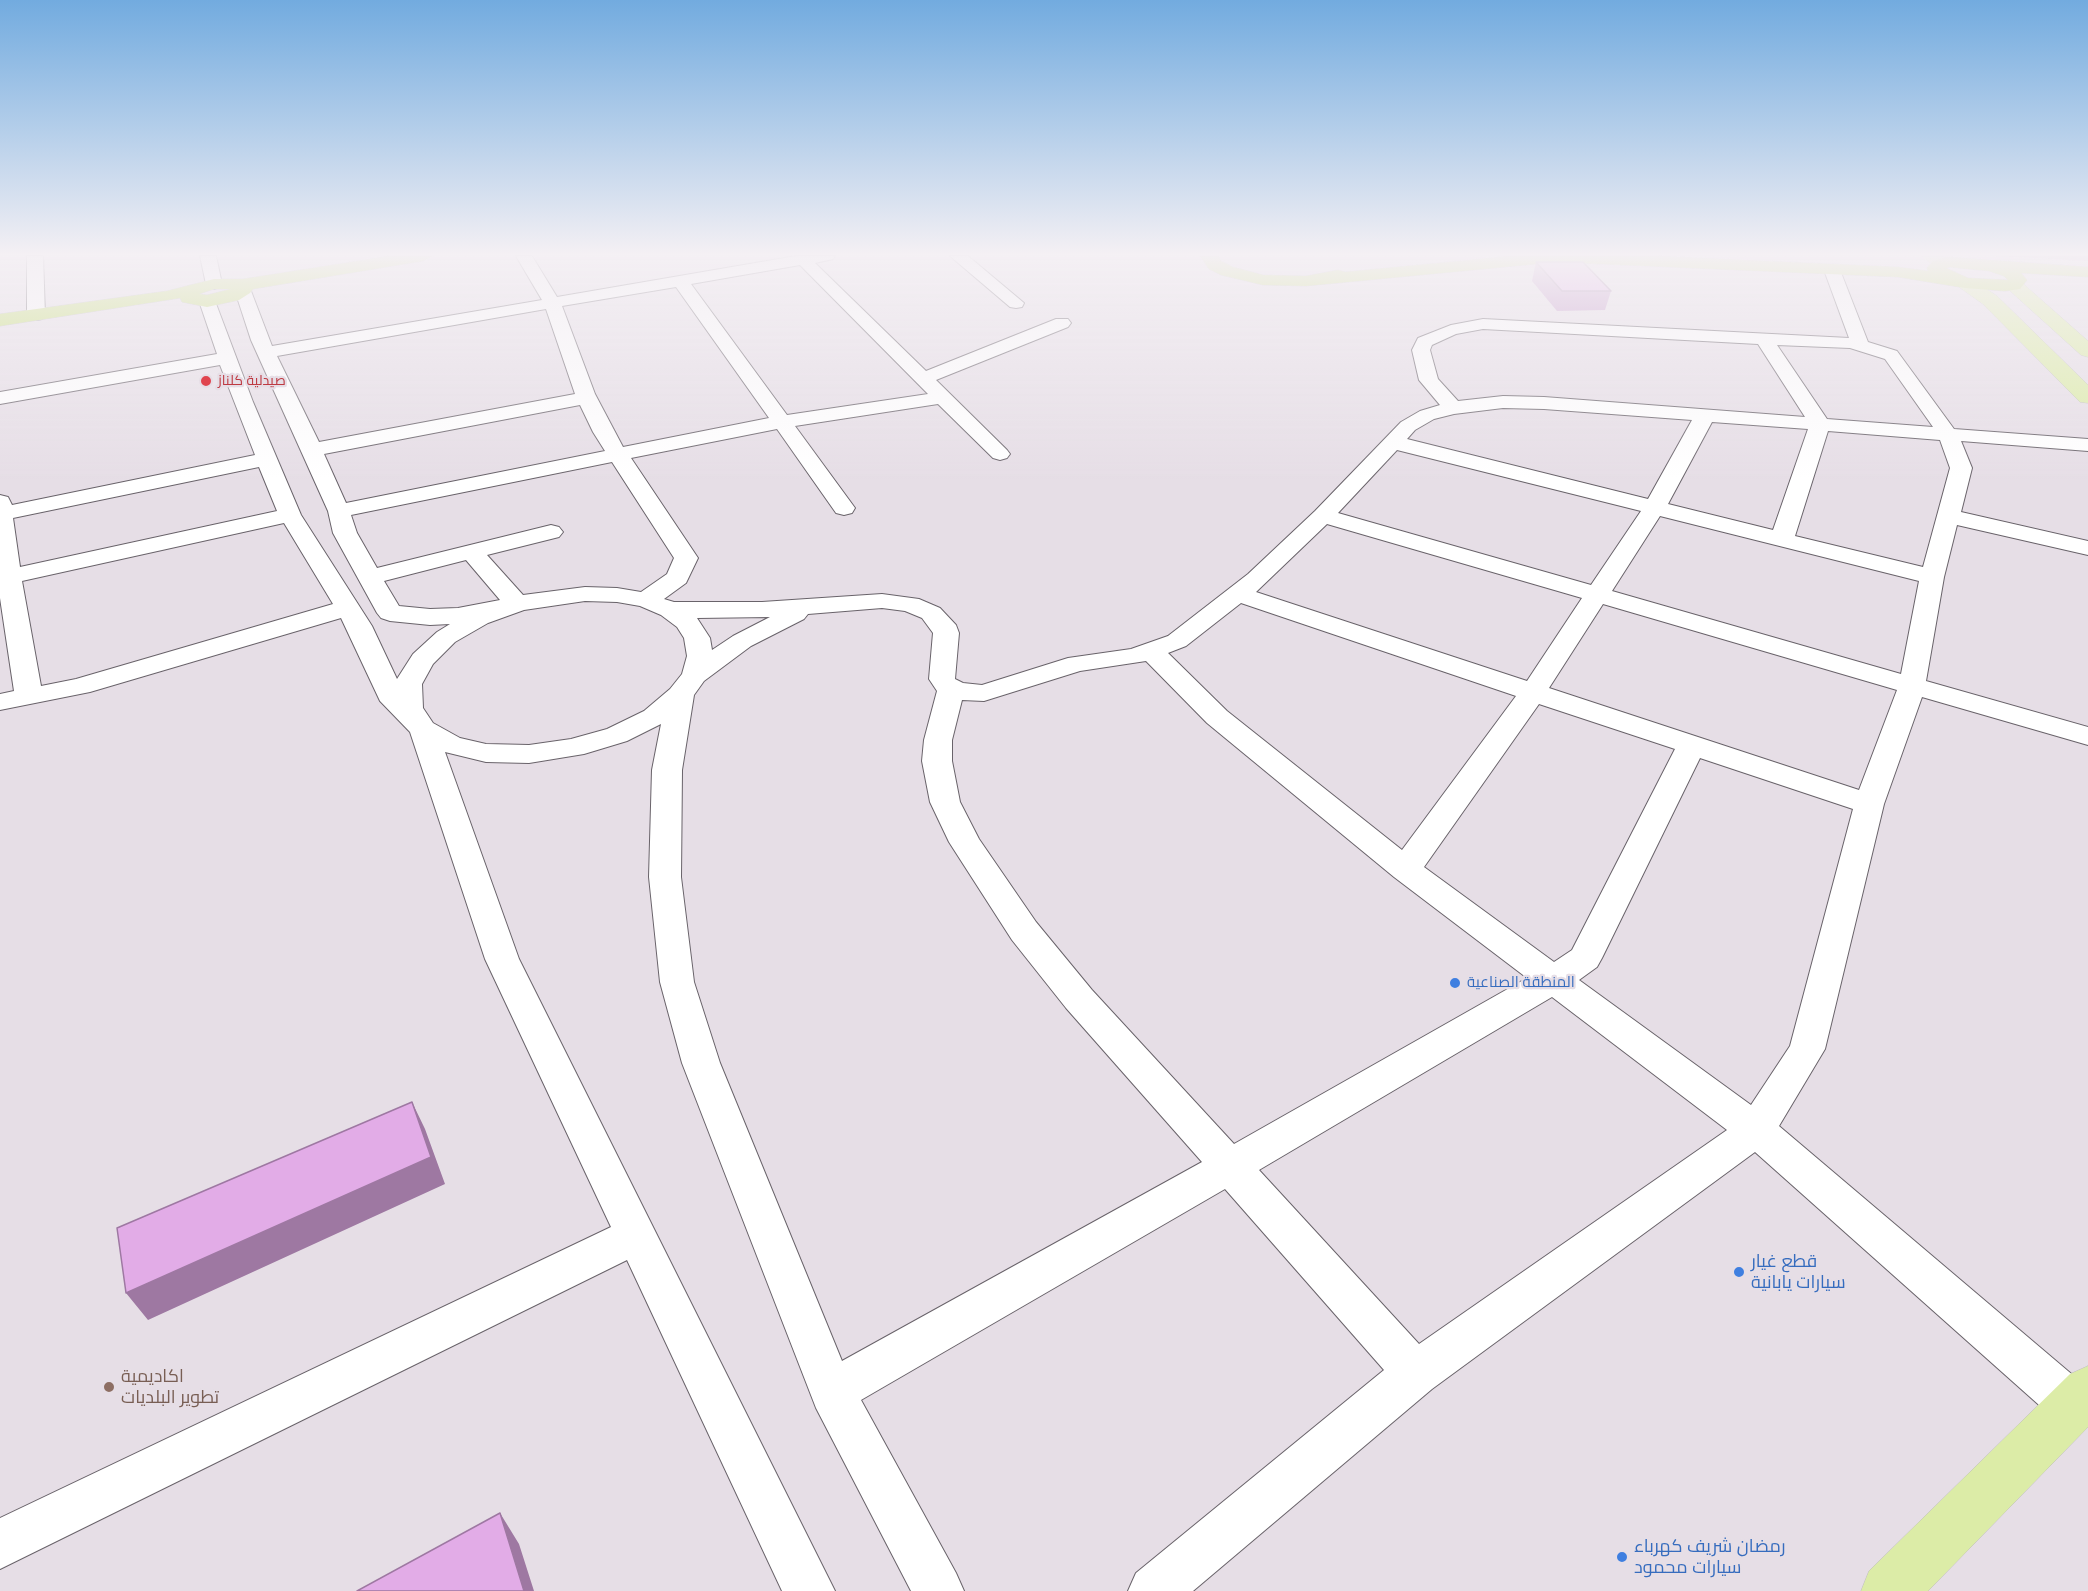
<!DOCTYPE html>
<meta charset="utf-8">
<style>
body{margin:0}
canvas{display:block;background:#e6dee6}
</style>
<canvas width="2088" height="1591"></canvas>
<script>
const g = document.querySelector('canvas').getContext('2d');
g.lineJoin = 'round';
function poly(rows) {
  const path = new Path2D();
  for (const r of rows) {
    path.moveTo(r[0], r[1]);
    for (let i = 2; i < r.length; i += 2) path.lineTo(r[i], r[i + 1]);
  }
  return path;
}
function trace(path, color, width, dash) {
  g.strokeStyle = color;
  g.lineWidth = width;
  g.lineCap = dash ? 'butt' : 'round';
  g.setLineDash(dash || []);
  g.stroke(path);
}
function fill(path, color) {
  g.fillStyle = color;
  g.fill(path, 'evenodd');
}
function label(font, color, halo, rows, align = 'center') {
  g.font = font + ' "Times New Roman",Cairo,serif';
  g.lineWidth = 4.5;
  g.setLineDash([]);
  g.textBaseline = 'middle';
  g.strokeStyle = halo;
  g.fillStyle = color;
  for (const [text, x, y, turn = 0] of rows) {
    g.save();
    g.translate(x, y);
    g.rotate((+turn || 0) * Math.PI / 180);
    g.textAlign = isNaN(turn) ? turn : align;
    if (halo) g.strokeText(text, 0, 0);
    g.fillText(text, 0, 0);
    g.restore();
  }
}
const minor = poly([
 [27,256,43,256,45,315,42,319,36,320,30,319,27,315,27,256],
 [200,256,216,256,222,284,220,287,214,289,206,284,200,256],
 [516,256,532,256,557,297,796,256,835,256,833,259,815,263,926,371,1056,319,1068,319,1071,323,1068,327,936,380,1007,450,1010,454,1007,458,1000,460,993,458,938,404,795,426,855,508,852,513,844,515,836,513,777,429,631,458,698,558,686,583,664,599,674,602,762,602,882,594,919,599,940,608,956,625,959,633,955,679,963,683,982,685,1068,658,1131,649,1168,636,1248,574,1315,511,1401,422,1420,411,1440,405,1419,380,1412,350,1418,338,1451,325,1483,319,1849,338,1824,270,1832,265,1840,270,1868,342,1897,351,1954,429,2088,439,2088,451,1961,441,1972,468,1961,512,2088,541,2088,555,1957,525,1944,577,1926,681,2088,727,2088,745,1922,697,1884,804,1825,1049,1779,1126,2088,1388,2088,1422,2073,1428,2057,1421,1755,1152,1432,1389,1193,1591,1128,1591,1136,1573,1384,1370,1225,1189,861,1400,956,1573,964,1591,911,1591,816,1408,682,1063,660,982,649,877,652,770,661,724,627,741,584,754,529,763,486,762,445,752,519,959,835,1591,782,1591,627,1260,0,1569,0,1518,611,1227,485,959,410,732,380,701,341,618,90,692,0,710,0,694,14,691,0,598,0,495,8,497,12,505,255,455,220,365,0,404,0,392,217,354,199,301,201,297,207,296,213,297,215,301,253,402,301,515,372,626,397,679,413,654,437,632,450,624,430,625,390,621,381,618,377,613,333,533,328,511,251,340,235,291,243,286,251,291,272,346,542,300,516,256],
 [800,265,928,394,787,415,691,284,800,265],
 [676,287,769,418,623,447,595,394,562,306,676,287],
 [546,309,575,394,319,442,277,356,546,309],
 [1483,329,1758,344,1805,417,1544,397,1503,396,1458,401,1438,379,1430,350,1432,345,1456,334,1483,329],
 [1777,345,1850,348,1885,359,1933,427,1827,419,1777,345],
 [580,405,593,432,605,451,346,503,324,454,580,405],
 [1503,408,1544,409,1692,420,1648,499,1407,439,1415,430,1434,419,1454,414,1503,408],
 [1712,422,1808,429,1773,530,1668,504,1712,422],
 [1828,431,1940,440,1950,468,1923,567,1795,536,1828,431],
 [1397,450,1641,511,1591,585,1338,513,1397,450],
 [612,462,674,558,667,574,641,592,617,588,585,587,523,595,487,555,559,537,563,532,559,527,551,525,377,568,357,533,351,515,612,462],
 [259,467,277,511,20,567,13,518,259,467],
 [1660,516,1919,581,1901,674,1612,591,1660,516],
 [284,523,333,604,76,679,41,686,22,581,284,523],
 [1327,524,1582,598,1527,681,1256,592,1327,524],
 [466,560,500,600,458,608,430,609,399,606,384,581,466,560],
 [585,601,617,602,640,606,661,615,677,627,684,638,687,656,682,674,670,689,644,711,607,729,571,739,529,745,486,744,460,738,433,723,423,708,422,684,433,664,455,642,488,623,524,610,585,601],
 [1241,603,1516,696,1402,850,1227,711,1168,653,1186,646,1241,603],
 [1603,604,1897,690,1859,790,1549,688,1603,604],
 [882,608,905,611,922,618,933,633,929,679,937,691,924,740,922,761,930,802,949,842,1012,940,1066,1008,1202,1162,842,1361,720,1063,694,982,681,877,682,770,694,695,704,681,751,646,804,619,808,614,882,608],
 [770,617,733,636,712,650,710,638,697,618,770,617],
 [1146,661,1207,723,1394,877,1527,978,1234,1144,1092,990,1036,922,979,839,960,802,952,761,952,740,962,700,984,701,1080,671,1146,661],
 [1539,704,1675,749,1572,950,1554,962,1424,867,1539,704],
 [1700,758,1853,809,1790,1046,1751,1105,1579,980,1597,967,1602,958,1700,758],
 [1552,997,1727,1130,1419,1344,1259,1170,1552,997],
 [950,256,968,256,1024,303,1022,307,1016,308,1010,307,950,256]
]);
const major = poly([
 [1922,256,1942,256,1951,264,1948,268,1936,268,1922,256],
 [1965,278,1971,279,1997,296,2088,385,2088,403,2080,402,1983,304,1959,287,1956,283,1959,279,1965,278],
 [2014,280,2020,281,2088,341,2088,357,2081,355,2008,289,2005,285,2008,281,2014,280],
 [2088,1366,2088,1427,1928,1591,1861,1591,1869,1571,2070,1374,2088,1366]
]);
const highway = poly([
 [389,256,432,256,423,261,253,289,250,293,239,300,207,307,182,302,180,298,0,326,0,314,167,291,214,279,243,279,389,256],
 [214,289,231,289,207,295,199,294,214,289],
 [1200,256,1218,256,1221,261,1233,267,1263,275,1306,276,1338,270,1345,272,1511,256,1655,256,1898,267,1928,271,1927,268,1933,261,1948,257,2088,267,2088,277,2021,273,2027,280,2020,289,2005,291,1965,288,1898,277,1577,263,1536,264,1306,286,1263,285,1221,275,1209,269,1200,256],
 [1949,267,1989,271,2004,276,2008,280,1968,278,1946,268,1949,267]
]);
trace(minor, '#69636a', 2);
trace(major, '#bfbebf', 1);
trace(highway, '#bfbebf', 1);
fill(minor, '#fff');
fill(major, '#dceca7');
fill(highway, '#c4df6d');
fill(poly([
 [1993,256,2088,256,2088,261],
 [1536,262,1611,291,1605,310,1557,311,1532,281]
]), '#c294c7');
fill(poly([
 [412,1102,425,1129,445,1184,148,1320,126,1293],
 [500,1513,519,1544,534,1591,524,1591]
]), '#9e78a2');
const building = poly([
 [1536,262,1583,262,1611,291,1562,291,1536,262],
 [412,1102,431,1157,126,1293,117,1228,412,1102],
 [500,1513,524,1591,357,1591,500,1513]
]);
fill(building, '#e2ace7');
trace(building, '#9e78a2', 1.5);
const sky = g.createLinearGradient(0, 0, 0, 479);
sky.addColorStop(0, '#72abdf');
sky.addColorStop(0.53, '#f4f0f4');
sky.addColorStop(1, '#f4f0f400');
g.fillStyle = sky;
g.fillRect(0, 0, 2088, 479);
for (const [x, y, r, color] of [
 [206,381,6,"#e0444e"],
 [1455,983,6,"#3f7fe0"],
 [1739,1272,6,"#3f7fe0"],
 [109,1387,6,"#8d6e63"],
 [1622,1557,6,"#3f7fe0"]
]) {
  const dot = new Path2D();
  dot.arc(x, y, r, 0, 2 * Math.PI);
  g.fillStyle = color;
  g.fill(dot);
  trace(dot, '#e6dee6', 2);
}
label('14px', '#be3a42', '#e6dee6', [
 ["صيدلية كلناز",218,381]
], 'left');
label('15px', '#366cbe', '#e6dee6', [
 ["المنطقة الصناعية",1467,983]
], 'left');
label('18px', '#366cbe', '#e6dee6', [
 ["قطع غيار",1751,1262],
 ["سيارات يابانية",1751,1283],
 ["رمضان شريف كهرباء",1634,1547],
 ["سيارات محمود",1634,1568]
], 'left');
label('18px', '#785e54', '#e6dee6', [
 ["اكاديمية",121,1377],
 ["تطوير البلديات",121,1398]
], 'left');
</script>
